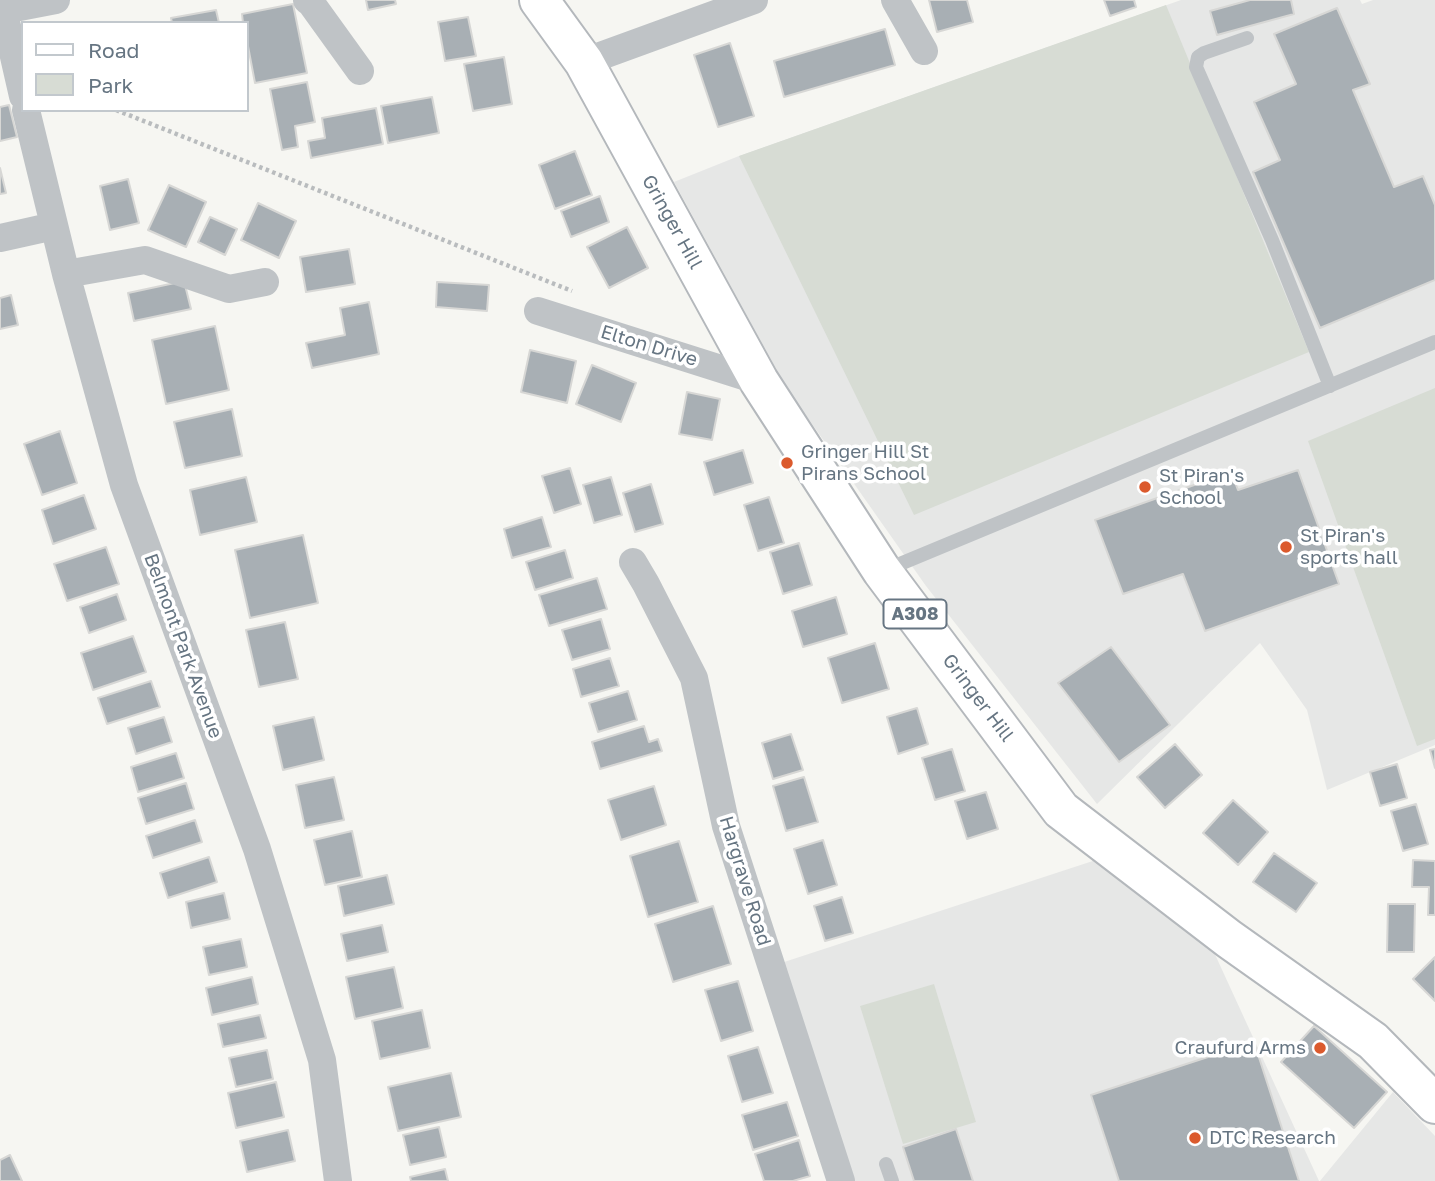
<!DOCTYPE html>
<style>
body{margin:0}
#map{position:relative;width:1435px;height:1181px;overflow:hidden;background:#f6f6f2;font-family:"Golos Text",sans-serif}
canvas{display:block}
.legend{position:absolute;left:21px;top:21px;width:228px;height:91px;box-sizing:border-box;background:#fff;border:2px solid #c2c8cd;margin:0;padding:9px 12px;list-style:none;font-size:21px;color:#667582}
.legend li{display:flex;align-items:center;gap:14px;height:35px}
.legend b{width:35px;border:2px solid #c2c8cd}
</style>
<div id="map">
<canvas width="1435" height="1181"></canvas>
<ul class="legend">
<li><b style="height:9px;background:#fff"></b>Road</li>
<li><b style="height:19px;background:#d7dcd4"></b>Park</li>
</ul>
</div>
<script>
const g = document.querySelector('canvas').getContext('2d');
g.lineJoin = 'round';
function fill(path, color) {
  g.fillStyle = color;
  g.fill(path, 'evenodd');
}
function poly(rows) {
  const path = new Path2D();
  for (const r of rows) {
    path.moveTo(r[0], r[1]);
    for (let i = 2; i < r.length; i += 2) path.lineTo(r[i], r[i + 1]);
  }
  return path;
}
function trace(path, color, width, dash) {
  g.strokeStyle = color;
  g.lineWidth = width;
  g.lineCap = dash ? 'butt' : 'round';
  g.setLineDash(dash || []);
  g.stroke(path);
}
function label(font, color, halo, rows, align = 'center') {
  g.font = font + ' "Golos Text",sans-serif';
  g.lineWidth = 7;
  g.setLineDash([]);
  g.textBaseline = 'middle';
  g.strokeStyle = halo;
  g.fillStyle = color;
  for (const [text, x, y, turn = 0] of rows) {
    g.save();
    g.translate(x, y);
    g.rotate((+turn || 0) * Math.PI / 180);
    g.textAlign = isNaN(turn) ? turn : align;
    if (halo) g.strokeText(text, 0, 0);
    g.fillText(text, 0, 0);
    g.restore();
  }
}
fill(poly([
 [1181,0,1360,0,1362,4,1373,0,1435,0,1435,745,1327,790,1307,710,1260,643,1097,804,926,586,786,387,674,182,739,156],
 [1102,858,1207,937,1319,1181,846,1181,775,965],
 [1393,1092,1435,1136,1435,1181,1320,1181]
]), '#e6e7e6');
fill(poly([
 [1166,5,1309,352,914,515,739,156],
 [1435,388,1435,739,1417,746,1308,441],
 [934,984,976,1122,903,1144,860,1006]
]), '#d7dcd4');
const building = poly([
 [366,0,395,0,396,4,368,10,366,0],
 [929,0,967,0,973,22,937,32,929,0],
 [1104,0,1134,0,1136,7,1110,16,1104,0],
 [1250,0,1291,0,1294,14,1217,35,1210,11,1250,0],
 [293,4,307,73,255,83,247,41,247,23,243,23,242,14,293,4],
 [1337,8,1370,84,1353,90,1394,187,1423,176,1435,205,1435,280,1320,328,1253,172,1280,160,1254,102,1296,84,1274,34,1337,8],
 [216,10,219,23,172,23,171,18,216,10],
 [468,17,476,56,445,61,438,22,468,17],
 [885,29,895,65,784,97,774,61,885,29],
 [730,43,754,116,718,127,694,55,730,43],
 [504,57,512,104,473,111,464,64,504,57],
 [307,82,315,122,295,126,298,147,282,150,270,89,307,82],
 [432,97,439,133,388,143,381,106,432,97],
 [9,105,17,137,0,141,0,107,9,105],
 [376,108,383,144,311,158,308,141,325,138,322,118,376,108],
 [575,151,592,195,555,209,539,165,575,151],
 [0,168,6,193,0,194,0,168],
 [128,179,139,223,110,230,100,186,128,179],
 [169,185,206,202,186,247,148,230,169,185],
 [600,196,609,222,571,237,561,211,600,196],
 [258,203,296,221,279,258,241,240,258,203],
 [210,217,237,229,225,255,198,242,210,217],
 [627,227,648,268,609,288,587,247,627,227],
 [349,249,355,284,306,292,300,257,349,249],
 [184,281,191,309,134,321,128,293,184,281],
 [437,282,489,285,487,311,436,307,437,282],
 [11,295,18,325,0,329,0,298,11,295],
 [369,302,379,354,312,368,306,343,345,335,340,308,369,302],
 [215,326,229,390,166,404,152,340,215,326],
 [530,350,576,361,567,403,521,392,530,350],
 [592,365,636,383,621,422,576,404,592,365],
 [687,392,720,399,712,440,679,434,687,392],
 [232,409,242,456,185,468,174,422,232,409],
 [60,431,77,483,42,495,24,444,60,431],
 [743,450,753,483,714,495,704,462,743,450],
 [570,468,581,504,554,513,542,476,570,468],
 [1298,470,1339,584,1205,631,1183,574,1123,594,1095,520,1231,472,1238,490,1298,470],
 [246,477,257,522,200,535,190,490,246,477],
 [611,477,622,515,594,523,583,485,611,477],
 [651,484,663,524,635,532,623,493,651,484],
 [84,495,96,529,53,544,42,510,84,495],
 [769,497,784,543,758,551,744,505,769,497],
 [542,517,551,547,512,558,504,529,542,517],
 [303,535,318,603,250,618,235,550,303,535],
 [799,543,812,585,783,594,770,552,799,543],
 [106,547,119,584,67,601,54,564,106,547],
 [565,550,573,578,535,590,526,562,565,550],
 [597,578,607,609,549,626,539,595,597,578],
 [117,594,126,620,89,633,80,607,117,594],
 [836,597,847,634,803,647,792,611,836,597],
 [601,619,610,649,572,660,562,630,601,619],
 [285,622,298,679,259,687,246,630,285,622],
 [133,636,146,672,93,690,81,653,133,636],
 [875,643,889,689,842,703,828,658,875,643],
 [1111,647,1170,725,1119,762,1058,683,1111,647],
 [610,658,619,686,581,697,573,669,610,658],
 [151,681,160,707,107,724,98,698,151,681],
 [628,691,637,720,598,732,589,703,628,691],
 [917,708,928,744,898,754,887,717,917,708],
 [164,717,172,742,136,754,128,728,164,717],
 [314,717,324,760,283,770,273,726,314,717],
 [644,726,649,742,658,739,662,751,600,769,592,742,644,726],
 [791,734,803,770,773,779,762,743,791,734],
 [1175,744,1202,775,1165,808,1137,777,1175,744],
 [952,749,965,791,935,800,922,758,952,749],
 [1435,749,1435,768,1430,750,1435,749],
 [176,753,184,778,138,792,131,767,176,753],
 [1397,764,1407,798,1380,806,1370,772,1397,764],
 [334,777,344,820,305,828,296,785,334,777],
 [804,777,818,822,786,831,773,786,804,777],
 [186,783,194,809,146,824,138,798,186,783],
 [654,786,666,825,621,840,608,800,654,786],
 [986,792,998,829,967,839,955,801,986,792],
 [1233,800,1268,832,1238,865,1203,833,1233,800],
 [1416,804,1428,844,1403,851,1391,811,1416,804],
 [195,820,202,842,153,858,146,836,195,820],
 [352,831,362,877,325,885,314,840,352,831],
 [823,840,837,885,808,894,794,849,823,840],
 [679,841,698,902,648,917,630,856,679,841],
 [1274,853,1317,883,1296,912,1253,882,1274,853],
 [209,857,217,882,168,898,160,873,209,857],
 [1413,860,1435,861,1435,915,1428,915,1429,887,1412,887,1413,860],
 [387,875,394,904,344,916,338,886,387,875],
 [224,893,230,919,191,928,186,902,224,893],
 [842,897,853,933,825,941,814,906,842,897],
 [1388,904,1415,904,1414,952,1387,952,1388,904],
 [713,906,731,964,673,982,655,924,713,906],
 [382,925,388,952,347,961,341,934,382,925],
 [241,939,247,967,209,975,203,947,241,939],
 [1435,957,1435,1001,1413,979,1435,957],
 [394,967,403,1008,355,1019,346,977,394,967],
 [252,977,258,1004,212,1015,206,988,252,977],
 [738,981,753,1031,721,1041,705,990,738,981],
 [422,1010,430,1048,380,1059,372,1021,422,1010],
 [260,1015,266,1038,223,1047,218,1024,260,1015],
 [1314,1026,1387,1092,1354,1128,1281,1062,1314,1026],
 [1254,1042,1299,1181,1119,1181,1091,1095,1254,1042],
 [758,1047,773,1093,742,1102,728,1056,758,1047],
 [267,1050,273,1079,236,1087,229,1058,267,1050],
 [451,1073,461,1117,398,1131,388,1087,451,1073],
 [276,1082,284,1117,236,1128,228,1093,276,1082],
 [787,1102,798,1136,753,1150,742,1115,787,1102],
 [439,1127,446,1157,410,1165,403,1135,439,1127],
 [956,1129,973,1181,914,1181,903,1147,956,1129],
 [288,1130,295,1161,247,1172,240,1141,288,1130],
 [799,1140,810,1176,793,1181,764,1181,755,1154,799,1140],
 [10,1155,22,1181,0,1181,0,1160,10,1155],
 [445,1169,448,1181,411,1181,410,1177,445,1169]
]);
fill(building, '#a8afb4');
trace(building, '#d7d7d5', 2);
const primary = poly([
 [539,0,584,62,759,381,882,571,1061,810,1229,939,1373,1041,1435,1104]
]);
trace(primary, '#b4b8bc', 42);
trace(poly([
 [116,110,572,291]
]), '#b9bcbe', 4.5, [3.5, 3.5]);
trace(poly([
 [1247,38,1204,53,1198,57,1196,67,1272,240,1330,386],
 [883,571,1435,342],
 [886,1164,892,1181]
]), '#bfc3c6', 14);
trace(poly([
 [1,0,23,96],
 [307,0,311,3,360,71],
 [895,0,924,51],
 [4,10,56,0],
 [584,62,754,0],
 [26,110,66,274,124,485,257,849,322,1060,338,1181],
 [0,238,54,226],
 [66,274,145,260,229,289,265,282],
 [538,311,759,381],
 [633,562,646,584,694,678,726,826,841,1181]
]), '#bfc3c6', 28);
trace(primary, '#fff', 38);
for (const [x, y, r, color] of [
 [787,463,7,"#db5a2d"],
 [1145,487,7,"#db5a2d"],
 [1286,547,7,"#db5a2d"],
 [1320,1048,7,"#db5a2d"],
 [1195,1138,7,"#db5a2d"]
]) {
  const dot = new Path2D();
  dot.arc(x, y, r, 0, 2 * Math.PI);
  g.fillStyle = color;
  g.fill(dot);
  trace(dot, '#fff', 2.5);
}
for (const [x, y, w] of [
 [915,614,63]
]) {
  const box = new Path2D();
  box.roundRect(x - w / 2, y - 14.5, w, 29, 5);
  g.fillStyle = '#fff';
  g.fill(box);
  trace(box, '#667582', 2);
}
label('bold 18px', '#667582', null, [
 ["A308",915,614]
]);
label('19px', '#667582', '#fff', [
 ["Gringer Hill",672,222,61],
 ["Elton Drive",649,346,17],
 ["Belmont Park Avenue",183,646,70],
 ["Gringer Hill",978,698,53],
 ["Hargrave Road",745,881,73]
]);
label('19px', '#667582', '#fff', [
 ["Gringer Hill St",801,452],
 ["Pirans School",801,474],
 ["St Piran's",1159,476],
 ["School",1159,498],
 ["St Piran's",1300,536],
 ["sports hall",1300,558],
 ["Craufurd Arms",1306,1048,"right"],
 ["DTC Research",1209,1138]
], 'left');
</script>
